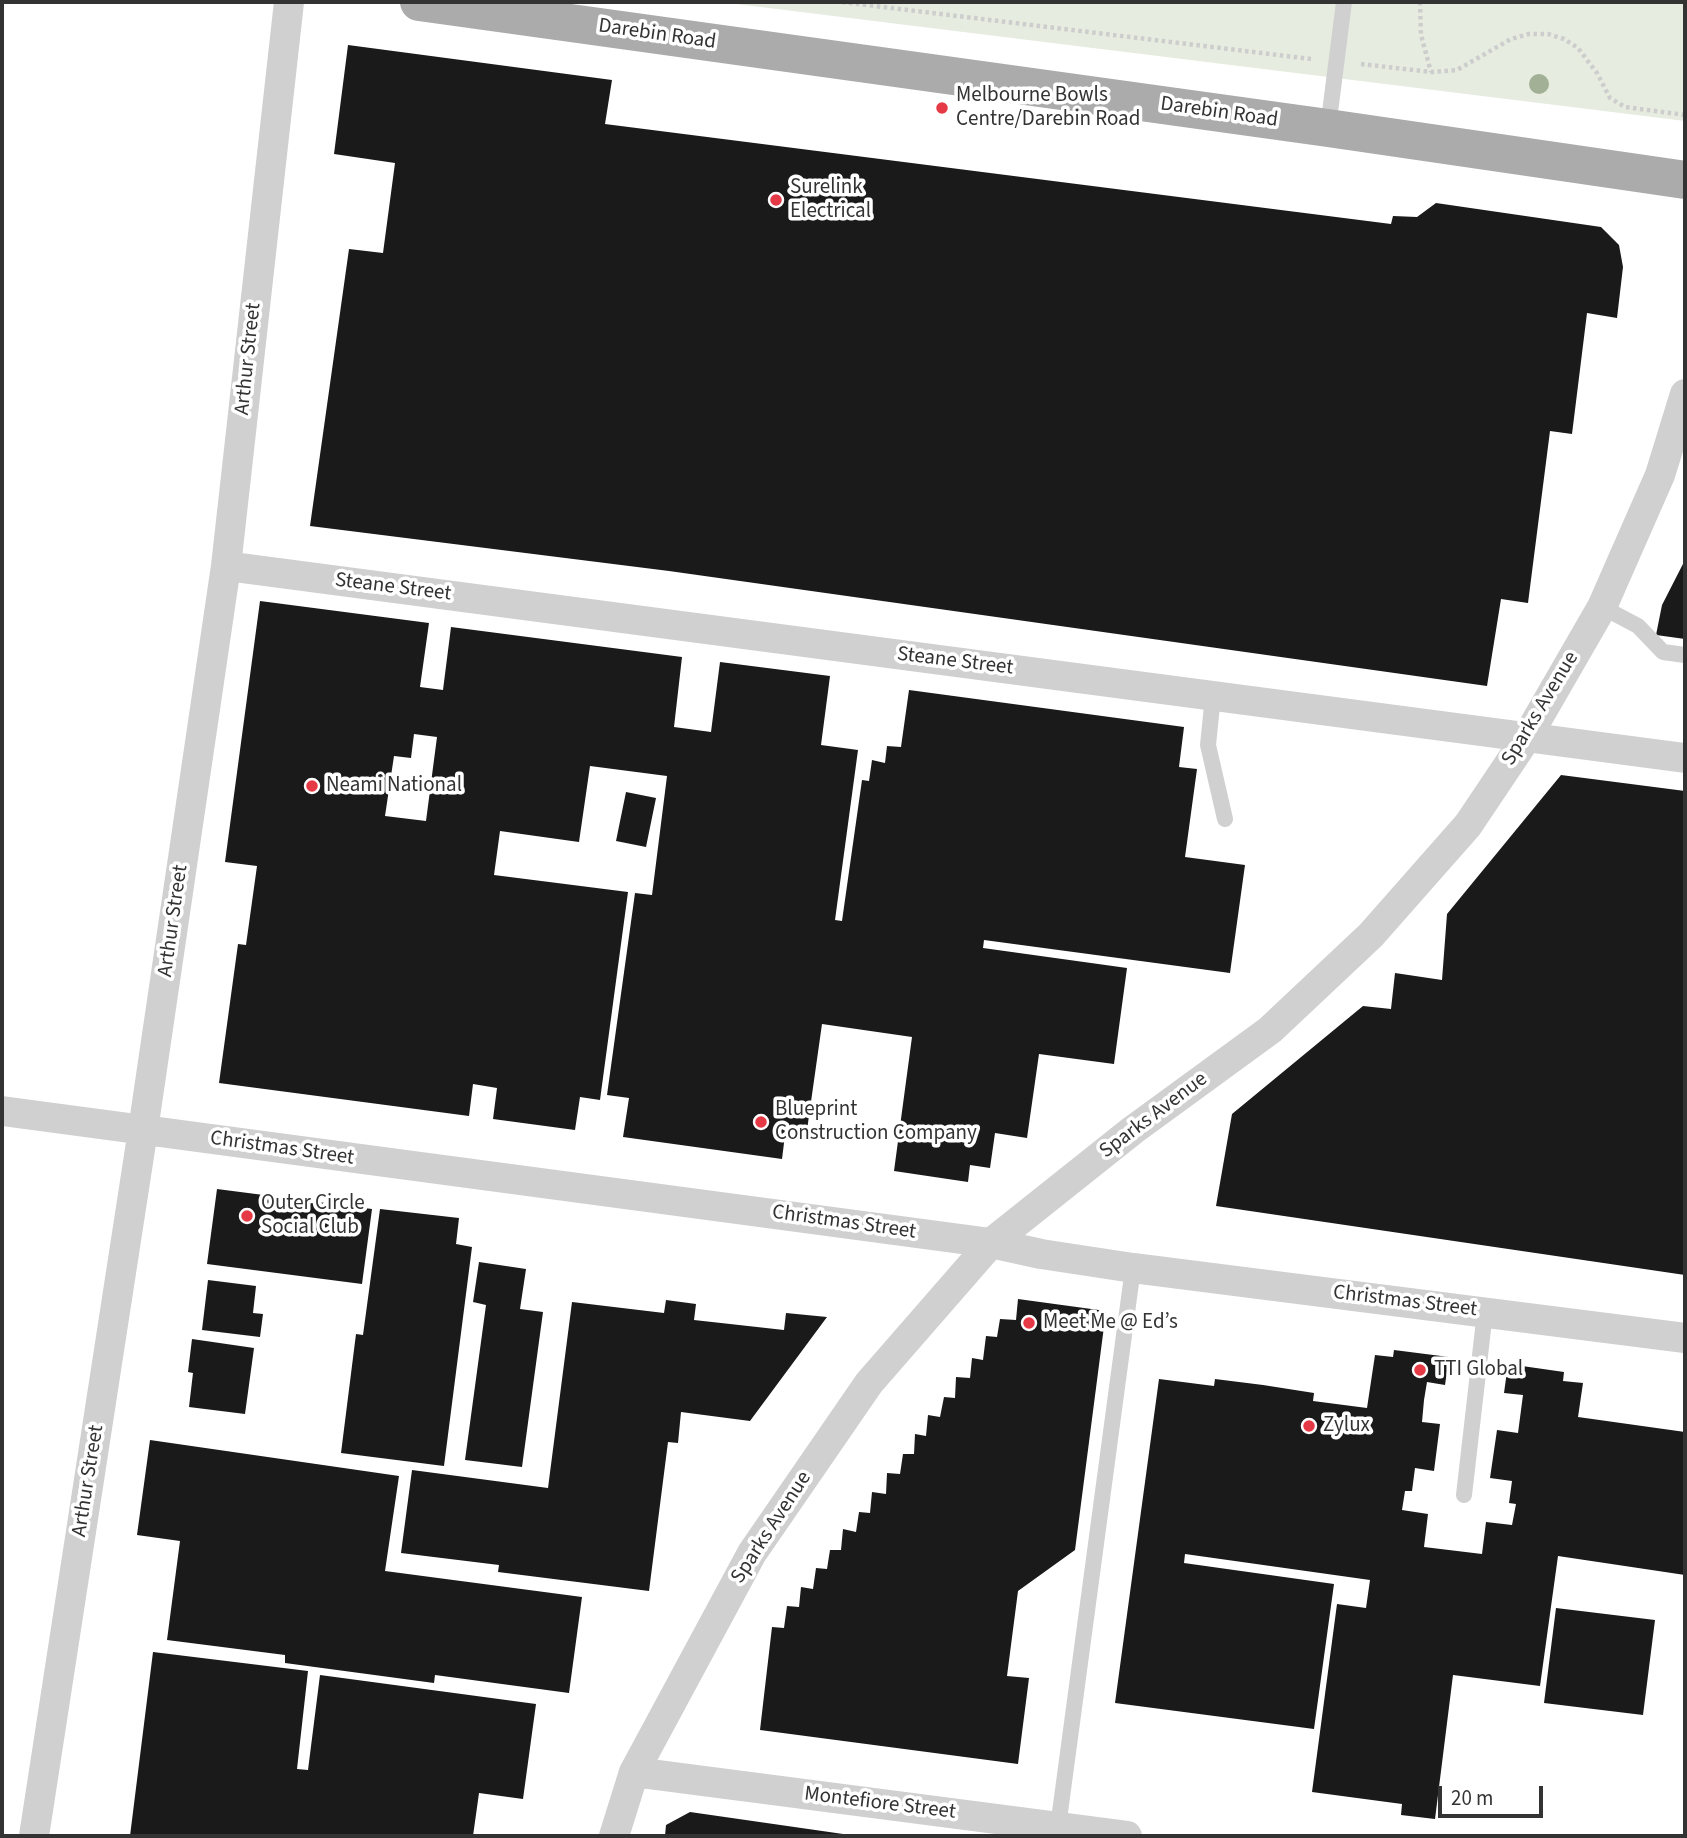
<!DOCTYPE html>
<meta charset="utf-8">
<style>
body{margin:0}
#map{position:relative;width:1687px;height:1838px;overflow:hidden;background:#fff;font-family:"Source Sans 3",sans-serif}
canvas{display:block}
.frame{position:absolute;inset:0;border:4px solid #333;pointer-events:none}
.scale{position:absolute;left:1438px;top:1786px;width:105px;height:32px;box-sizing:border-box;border:4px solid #333;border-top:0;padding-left:9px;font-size:21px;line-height:24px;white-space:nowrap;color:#333;-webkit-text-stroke:5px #fff;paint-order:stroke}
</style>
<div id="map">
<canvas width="1687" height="1838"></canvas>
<div class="frame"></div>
<div class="scale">20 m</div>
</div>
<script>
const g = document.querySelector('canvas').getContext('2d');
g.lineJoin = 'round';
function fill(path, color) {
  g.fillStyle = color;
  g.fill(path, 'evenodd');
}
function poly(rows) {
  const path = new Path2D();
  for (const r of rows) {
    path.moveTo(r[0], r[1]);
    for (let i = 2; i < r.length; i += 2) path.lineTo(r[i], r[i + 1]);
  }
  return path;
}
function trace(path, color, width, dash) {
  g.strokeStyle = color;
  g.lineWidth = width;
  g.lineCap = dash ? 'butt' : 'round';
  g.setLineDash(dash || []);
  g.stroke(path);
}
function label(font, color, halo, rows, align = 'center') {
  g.font = font + ' "Source Sans 3",sans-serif';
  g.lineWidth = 7;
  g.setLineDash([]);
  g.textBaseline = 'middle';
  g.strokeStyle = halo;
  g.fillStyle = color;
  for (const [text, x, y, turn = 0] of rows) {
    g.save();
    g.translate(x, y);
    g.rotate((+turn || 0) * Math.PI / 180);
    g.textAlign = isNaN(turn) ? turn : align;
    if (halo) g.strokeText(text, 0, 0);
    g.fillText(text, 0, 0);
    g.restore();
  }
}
fill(poly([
 [720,2,1685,2,1685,121]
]), '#e6ecdf');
fill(poly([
 [348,45,612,80,605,124,1391,224,1393,216,1417,217,1436,203,1601,227,1619,245,1623,267,1617,318,1587,313,1572,434,1550,431,1528,603,1501,599,1487,686,669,571,310,526,349,249,383,253,395,163,334,154],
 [1685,560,1685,639,1656,635,1662,605],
 [260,601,429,623,420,687,443,690,451,627,682,657,674,727,711,732,720,662,830,676,821,745,858,750,835,920,842,921,862,780,869,781,872,760,885,763,887,746,901,747,909,690,1184,727,1179,767,1197,769,1185,857,1245,865,1230,973,984,940,983,948,1127,968,1114,1064,1039,1054,1027,1138,995,1133,990,1168,970,1165,968,1182,894,1171,912,1037,822,1024,807,1130,786,1127,782,1159,623,1137,629,1098,607,1095,635,893,652,895,667,776,590,766,579,842,500,831,494,875,628,892,600,1100,580,1097,575,1130,493,1119,497,1088,473,1084,469,1116,219,1083,238,944,246,945,257,866,225,862],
 [414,734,437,737,426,821,385,816,394,756,411,758],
 [1561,775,1685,791,1685,1275,1216,1206,1232,1114,1363,1006,1391,1009,1395,973,1442,980,1447,914],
 [626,792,656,798,646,847,616,841],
 [217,1189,372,1209,362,1284,207,1264],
 [380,1209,459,1218,456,1244,472,1247,444,1466,341,1453,356,1334,363,1335],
 [479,1262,526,1269,520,1309,543,1312,522,1467,465,1460,486,1305,473,1302],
 [208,1280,256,1286,253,1313,263,1314,260,1337,202,1330],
 [1018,1299,1106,1311,1075,1550,1018,1591,1007,1676,1029,1678,1018,1764,760,1730,772,1627,784,1628,787,1606,799,1607,801,1587,813,1589,816,1568,827,1569,830,1550,841,1550,843,1529,856,1532,859,1512,870,1513,872,1492,886,1494,887,1473,900,1474,903,1454,914,1454,915,1434,926,1436,928,1415,940,1417,944,1397,955,1398,956,1377,970,1378,972,1358,983,1360,986,1336,997,1337,1000,1319,1016,1320],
 [666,1300,696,1304,694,1320,784,1330,786,1313,827,1317,750,1421,681,1412,678,1443,668,1442,649,1591,498,1572,499,1565,401,1553,412,1470,548,1488,572,1302,664,1313],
 [192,1339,254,1348,245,1414,189,1407,193,1373,188,1372],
 [1394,1350,1449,1357,1445,1385,1427,1382,1424,1400,1422,1422,1440,1424,1434,1471,1415,1468,1412,1491,1405,1491,1402,1510,1428,1514,1424,1547,1482,1554,1486,1522,1512,1525,1516,1504,1509,1503,1512,1481,1490,1478,1497,1430,1518,1433,1523,1395,1504,1393,1508,1364,1564,1372,1563,1381,1583,1383,1578,1417,1685,1432,1685,1575,1558,1556,1540,1686,1453,1675,1435,1819,1401,1815,1402,1804,1312,1792,1337,1604,1366,1608,1370,1580,1185,1554,1184,1563,1334,1584,1314,1729,1115,1703,1159,1379,1214,1386,1215,1379,1263,1385,1314,1393,1313,1401,1367,1408,1375,1355,1393,1357],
 [150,1440,399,1476,385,1571,582,1597,569,1693,435,1675,434,1683,285,1663,285,1655,167,1640,180,1541,137,1535],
 [1556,1608,1655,1620,1643,1715,1544,1703],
 [153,1652,308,1671,297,1769,308,1770,320,1675,536,1704,523,1799,479,1793,473,1836,130,1836],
 [690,1812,850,1835,850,1836,665,1836,666,1825]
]), '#1a1a1a');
trace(poly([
 [842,2,1311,59],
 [1420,2,1421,35,1431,72],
 [1361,64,1431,72,1457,70,1511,39,1529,34,1548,34,1564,39,1578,48,1597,73,1610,98,1625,107,1685,115]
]), '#cdcdcd', 4.5, [3.5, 3.5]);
trace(poly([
 [1328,128,1344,2],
 [1602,607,1638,626,1663,652,1685,655],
 [1213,696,1208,745,1225,819],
 [1464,1495,1485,1312],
 [1058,1827,1133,1268]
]), '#d0d0d0', 16);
trace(poly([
 [226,566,1685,758],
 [2,1111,991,1243,1041,1254,1133,1268,1685,1338],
 [634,1772,1127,1836],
 [34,1836,143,1130,226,566,289,2],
 [614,1836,634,1772,752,1553,869,1383,991,1243,1133,1130,1270,1030,1371,935,1468,825,1527,737,1602,607,1660,475,1685,394]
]), '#d0d0d0', 30);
trace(poly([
 [419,2,1328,128,1685,180]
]), '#ababab', 38);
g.fillStyle = '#a2b095';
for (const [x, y] of [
 [1539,84]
]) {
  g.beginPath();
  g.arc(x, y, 10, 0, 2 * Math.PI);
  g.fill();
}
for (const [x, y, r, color] of [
 [942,108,7,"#e63946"],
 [776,200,7,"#e63946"],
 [312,786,7,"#e63946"],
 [761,1122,7,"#e63946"],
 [247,1216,7,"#e63946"],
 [1029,1323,7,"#e63946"],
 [1420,1370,7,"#e63946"],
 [1309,1426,7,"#e63946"]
]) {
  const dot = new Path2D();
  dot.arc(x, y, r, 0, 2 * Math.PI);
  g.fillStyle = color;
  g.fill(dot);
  trace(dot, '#fff', 2.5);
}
label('21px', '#333', '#fff', [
 ["Darebin Road",657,35,8],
 ["Darebin Road",1219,113,8],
 ["Arthur Street",249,359,-84],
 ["Steane Street",393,588,7],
 ["Steane Street",955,662,7],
 ["Sparks Avenue",1541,709,-59],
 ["Arthur Street",174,921,-82],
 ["Sparks Avenue",1154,1116,-37],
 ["Christmas Street",282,1149,8],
 ["Christmas Street",844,1223,8],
 ["Christmas Street",1405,1302,7],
 ["Arthur Street",89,1481,-81],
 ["Sparks Avenue",772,1528,-57],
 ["Montefiore Street",880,1804,7]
]);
label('21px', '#333', '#fff', [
 ["Melbourne Bowls",956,96],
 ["Centre/Darebin Road",956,120],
 ["Surelink",790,188],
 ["Electrical",790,212],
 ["Neami National",326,786],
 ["Blueprint",775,1110],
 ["Construction Company",775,1134],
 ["Outer Circle",261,1204],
 ["Social Club",261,1228],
 ["Meet Me @ Ed’s",1043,1323],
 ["TTI Global",1434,1370],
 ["Zylux",1323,1426]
], 'left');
</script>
